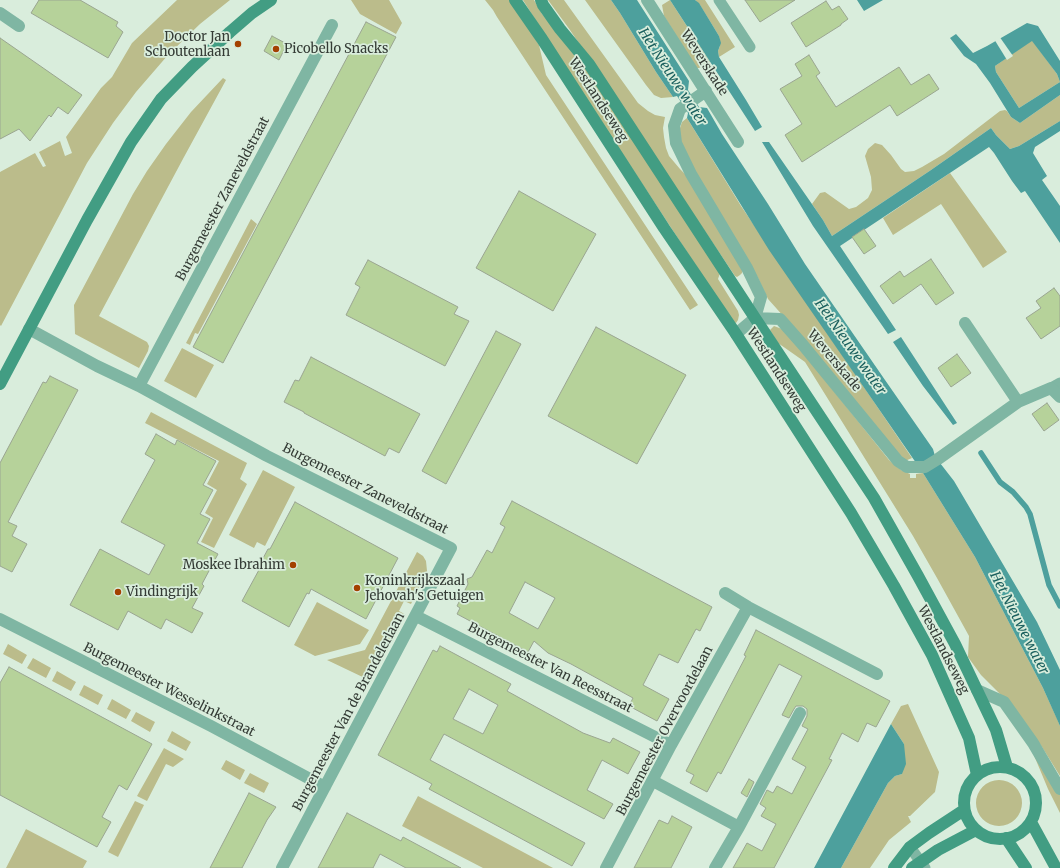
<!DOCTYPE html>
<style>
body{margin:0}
canvas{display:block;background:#d9eddc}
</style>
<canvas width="1060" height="868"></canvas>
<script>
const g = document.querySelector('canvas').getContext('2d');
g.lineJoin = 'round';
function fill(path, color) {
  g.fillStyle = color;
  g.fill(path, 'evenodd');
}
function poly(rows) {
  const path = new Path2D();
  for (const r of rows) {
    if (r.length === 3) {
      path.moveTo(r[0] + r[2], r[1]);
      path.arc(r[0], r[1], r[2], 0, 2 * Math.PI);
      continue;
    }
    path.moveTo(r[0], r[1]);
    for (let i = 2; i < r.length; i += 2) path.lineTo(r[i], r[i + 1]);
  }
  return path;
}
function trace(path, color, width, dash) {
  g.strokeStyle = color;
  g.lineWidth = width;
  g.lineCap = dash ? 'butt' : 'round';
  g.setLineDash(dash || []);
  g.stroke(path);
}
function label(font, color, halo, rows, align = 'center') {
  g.font = font + ' Merriweather,serif';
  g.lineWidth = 3.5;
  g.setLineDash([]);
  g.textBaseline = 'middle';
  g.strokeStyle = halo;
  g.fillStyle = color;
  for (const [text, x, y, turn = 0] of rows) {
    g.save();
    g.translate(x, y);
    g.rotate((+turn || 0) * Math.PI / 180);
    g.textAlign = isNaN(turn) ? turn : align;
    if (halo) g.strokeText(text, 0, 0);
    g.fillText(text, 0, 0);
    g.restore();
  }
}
fill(poly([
 [177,0,230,0,200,24,168,55,136,92,113,123,87,163,1,326,0,325,0,172,35,153,43,167,46,166,39,152,60,141,65,156,72,153,66,137,101,88,112,77,132,43],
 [351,0,389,0,402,23,396,34,360,14],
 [485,0,510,0,539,45,546,75,698,305,690,310,497,17,493,10],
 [523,0,534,0,542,14,581,61,720,273,718,279,738,311,739,315,738,320,736,323,733,322,553,48],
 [548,0,564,0,638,103,648,111,655,115,665,117,663,128,664,137,666,148,669,156,680,169,686,175,742,270,742,273,740,275,737,277,735,276,570,30],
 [585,0,611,0,620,13,656,72,673,97,661,98,654,95,646,85],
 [670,0,710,62,699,68,696,68,664,16,662,5],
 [695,0,705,0,735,47,719,57,718,51,720,46,719,36,700,5],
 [1032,40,1057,74,1060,82,1019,108,996,72,995,66],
 [223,78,226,80,184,157,99,316,147,342,149,346,148,351,139,368,75,334,74,305,133,194,147,171,166,144,191,112],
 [1060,95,1060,121,1019,146,1010,149,996,135,991,128,931,170,832,236,823,220,812,204,820,193,825,192,849,209,856,207,868,198,872,190,871,177,865,156,868,149,875,143,882,145,891,155,901,169,905,172,914,171,922,167,944,154,1000,111,1005,110,1007,111,1011,117,1020,123],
 [687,118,741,206,912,458,905,461,785,318,768,299,758,278,682,150,679,131,682,122],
 [950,173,1007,252,983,268,941,204,893,235,883,218],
 [251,219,257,224,198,334,195,333,190,345,186,343],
 [774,326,782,329,805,355,889,460,901,470,910,474,910,478,916,478,916,474,923,473,975,557,1043,688,1058,721,1060,726,1060,776,1042,747,1015,709,981,675,968,657,969,636,937,578,913,536,805,362,778,343,770,330],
 [182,348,214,365,196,398,164,381],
 [151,412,247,463,240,479,247,484,214,548,201,542,213,518,205,513,217,490,207,484,219,461,145,423],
 [263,470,295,487,265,546,257,542,254,548,229,535],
 [417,552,423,556,426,561,427,571,411,604,404,601,399,611,406,615,371,681,327,660,365,650],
 [317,602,369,630,360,644,315,656,294,645],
 [8,644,27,655,22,664,3,654],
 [33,658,51,668,46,678,27,668],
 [57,671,76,682,71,691,52,681],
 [84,685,103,695,98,705,79,695],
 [112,699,131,710,126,719,107,709],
 [908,704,939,772,935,792,910,816,908,816,911,822,889,840,870,868,841,868,888,783,895,776,902,774,904,744,891,724,901,706],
 [136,712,155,722,150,732,131,721],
 [172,731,191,742,186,751,167,741],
 [164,748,184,759,173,767,166,764,147,801,137,796],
 [1033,753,1060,795,1060,813,1048,789],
 [226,760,245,770,240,780,221,769],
 [250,773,269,783,264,793,244,783],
 [999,803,23],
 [418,796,553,868,483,868,402,826],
 [135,801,144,805,118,857,108,852],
 [26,829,87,861,83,868,6,868]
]), '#bbbc8b');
fill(poly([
 [611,0,637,0,689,81,688,90,694,99,699,107,707,108,722,134,768,204,805,264,885,380,933,449,935,456,940,463,954,481,1037,622,1060,670,1060,726,1043,688,975,557,923,473,769,250,687,118,688,113,677,96,673,97,656,72,620,13],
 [670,0,695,0,699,3,719,36,721,43,718,51,719,57,746,100,762,127,755,131],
 [857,0,883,0,864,11],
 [1027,23,1038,26,1060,61,1060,95,1020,123,1011,117,990,83,976,64,964,56,950,38,956,34,973,53,987,46],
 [1032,41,1057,74,1060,82,1019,108,996,72,995,66],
 [1060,121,1060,131,1035,147,1033,153,1047,176,1042,180,1060,206,1060,243,1025,191,1021,193,1012,181,994,153,989,147,840,246,896,330,888,334,813,226,762,142,769,142,823,220,832,236,931,170,991,128,996,135,1010,149,1019,146],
 [901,337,957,423,953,425,923,386,893,342],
 [891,724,904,744,906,764,902,774,895,776,888,783,841,868,814,868]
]), '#4da09d');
fill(poly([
 [999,36,1013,56,1007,60,994,39]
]), '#d9eddc');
trace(poly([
 [981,453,1000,482,1013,492,1026,507,1030,514,1049,585,1060,606]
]), '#4da09d', 5.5);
const building = poly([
 [39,0,80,0,118,22,116,26,123,32,108,58,31,13,39,0],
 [745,0,795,0,760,22,745,0],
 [826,1,832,10,839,6,848,19,841,24,841,25,806,47,791,23,826,1],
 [366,22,396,37,223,363,193,347,366,22],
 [272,36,287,44,279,60,264,51,272,36],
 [0,38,82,95,68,114,58,107,51,117,49,115,30,141,19,129,0,139,0,38],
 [809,55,820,73,816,76,836,107,899,67,911,85,929,74,939,89,897,116,890,105,802,162,785,135,802,124,780,89,802,76,795,64,809,55],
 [519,191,596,234,553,311,476,268,519,191],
 [864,229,876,246,864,254,852,237,864,229],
 [931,259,954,293,936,305,921,284,893,304,880,286,900,271,904,277,931,259],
 [368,260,458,307,454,314,469,321,445,366,346,315,360,287,355,284,368,260],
 [1054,288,1060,296,1060,326,1041,339,1026,318,1041,308,1036,301,1054,288],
 [596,327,686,375,637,464,548,416,596,327],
 [496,331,521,344,446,484,422,471,496,331],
 [957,354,971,373,951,387,938,368,957,354],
 [311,357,420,414,399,453,389,448,385,456,304,413,304,412,284,402,295,380,299,381,311,357],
 [50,376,78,390,8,522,17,526,12,536,27,544,12,572,0,566,0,463,43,382,46,383,50,376],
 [1047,403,1059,420,1044,431,1032,414,1047,403],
 [156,434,175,445,177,440,216,461,203,485,213,490,200,514,210,519,197,543,218,554,202,584,204,586,192,608,203,613,192,633,166,619,161,629,128,611,118,630,70,605,100,549,149,575,165,545,121,522,155,460,145,454,156,434],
 [512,501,712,607,700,631,696,629,678,663,659,654,643,685,669,699,657,721,629,706,633,698,571,664,548,653,534,641,528,652,457,614,460,608,457,606,468,584,467,579,472,577,487,550,492,553,505,527,500,524,512,501],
 [525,582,555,598,538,629,509,613,525,582],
 [295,502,398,558,366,619,311,589,309,594,307,593,289,627,242,601,260,568,258,567,261,562,268,549,270,549,295,502],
 [756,630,890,701,876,727,867,723,858,742,842,733,829,759,832,760,774,868,733,868,747,843,762,851,776,824,761,816,766,808,760,804,767,790,773,793,777,786,792,794,806,767,792,759,808,729,802,726,807,716,807,709,803,706,796,706,794,709,789,718,782,715,802,676,779,664,721,774,718,772,707,792,690,783,694,775,686,771,746,656,744,655,756,630],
 [440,646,511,684,507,691,583,733,610,743,613,738,640,752,628,774,602,760,587,790,613,804,604,819,444,734,430,760,585,843,572,866,429,789,432,784,378,755,433,650,437,652,440,646],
 [469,689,498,705,483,734,453,719,469,689],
 [9,667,152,744,127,790,119,785,102,817,111,822,97,847,0,795,0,683,9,667],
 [749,779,754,782,747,797,741,793,749,779],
 [249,793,276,807,267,820,242,868,210,868,249,793],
 [347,813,401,841,403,837,461,868,406,868,380,854,373,868,318,868,347,813],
 [672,816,692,827,671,868,634,868,659,820,668,824,672,816]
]);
fill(building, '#b6d29a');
trace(building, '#9aa591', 1);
trace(poly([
 [719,0,750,47],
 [1051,388,1060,383],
 [910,847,925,868]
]), '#7fb6a3', 11);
trace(poly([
 [647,0,738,142],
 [0,13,19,26],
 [706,91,680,109,674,126,676,143,691,174,747,268,761,297,755,318],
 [965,323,1018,402],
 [29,329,97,366,139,386,267,456,451,548,282,868],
 [736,334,755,318,780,319,803,345,898,461,907,467,925,467,938,459,1018,402,1051,388,1060,397],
 [139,386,332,25],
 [725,593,748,607,877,674],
 [416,616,671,745],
 [0,619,211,726,325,787],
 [977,690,1004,702,1033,743,1060,789],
 [653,781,739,827],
 [606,868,671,745,748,607],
 [715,868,739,827,800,713]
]), '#7fb6a3', 12);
trace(poly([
 [515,0,542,39,664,228,736,334,851,513,894,586,932,655,969,738,977,775],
 [541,0,543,5,560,29,589,64,755,318,874,498,918,576,955,644,996,730,1007,767],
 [0,384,87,220,131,142,161,99,192,67,230,32,252,13,271,0],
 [1000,803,36],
 [1031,822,1056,868],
 [1006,838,1026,868],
 [894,868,910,847,929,833,964,810],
 [912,868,938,850,976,830]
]), '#429d83', 12);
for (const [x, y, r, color] of [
 [238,44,4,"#a34100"],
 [276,49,4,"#a34100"],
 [293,565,4,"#a34100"],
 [357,588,4,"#a34100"],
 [118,592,4,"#a34100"]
]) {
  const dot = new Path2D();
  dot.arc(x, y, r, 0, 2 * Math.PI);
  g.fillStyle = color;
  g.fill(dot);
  trace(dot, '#d9eddc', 1.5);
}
label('13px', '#343b35', '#d9eddc', [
 ["Doctor Jan",230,37,"right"],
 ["Schoutenlaan",230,52,"right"],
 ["Picobello Snacks",284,49],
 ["Moskee Ibrahim",285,565,"right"],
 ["Koninkrijkszaal",365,581],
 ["Jehovah's Getuigen",365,596],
 ["Vindingrijk",126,592]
], 'left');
label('13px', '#343b35', '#d9eddc', [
 ["Weverskade",704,63,57],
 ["Westlandseweg",598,100,57],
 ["Burgemeester Zaneveldstraat",223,199,-62],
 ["Weverskade",834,361,50],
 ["Westlandseweg",776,370,57],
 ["Burgemeester Zaneveldstraat",365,489,27],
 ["Westlandseweg",943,650,63],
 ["Burgemeester Van Reesstraat",550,668,27],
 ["Burgemeester Wesselinkstraat",169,690,27],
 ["Burgemeester Van de Brandelerlaan",349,712,-62],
 ["Burgemeester Overvoordelaan",665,731,-62]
]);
label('italic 14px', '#1b605e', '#d9eddc', [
 ["Het Nieuwe water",672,77,57],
 ["Het Nieuwe water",850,347,55],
 ["Het Nieuwe water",1019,623,63]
]);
</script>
